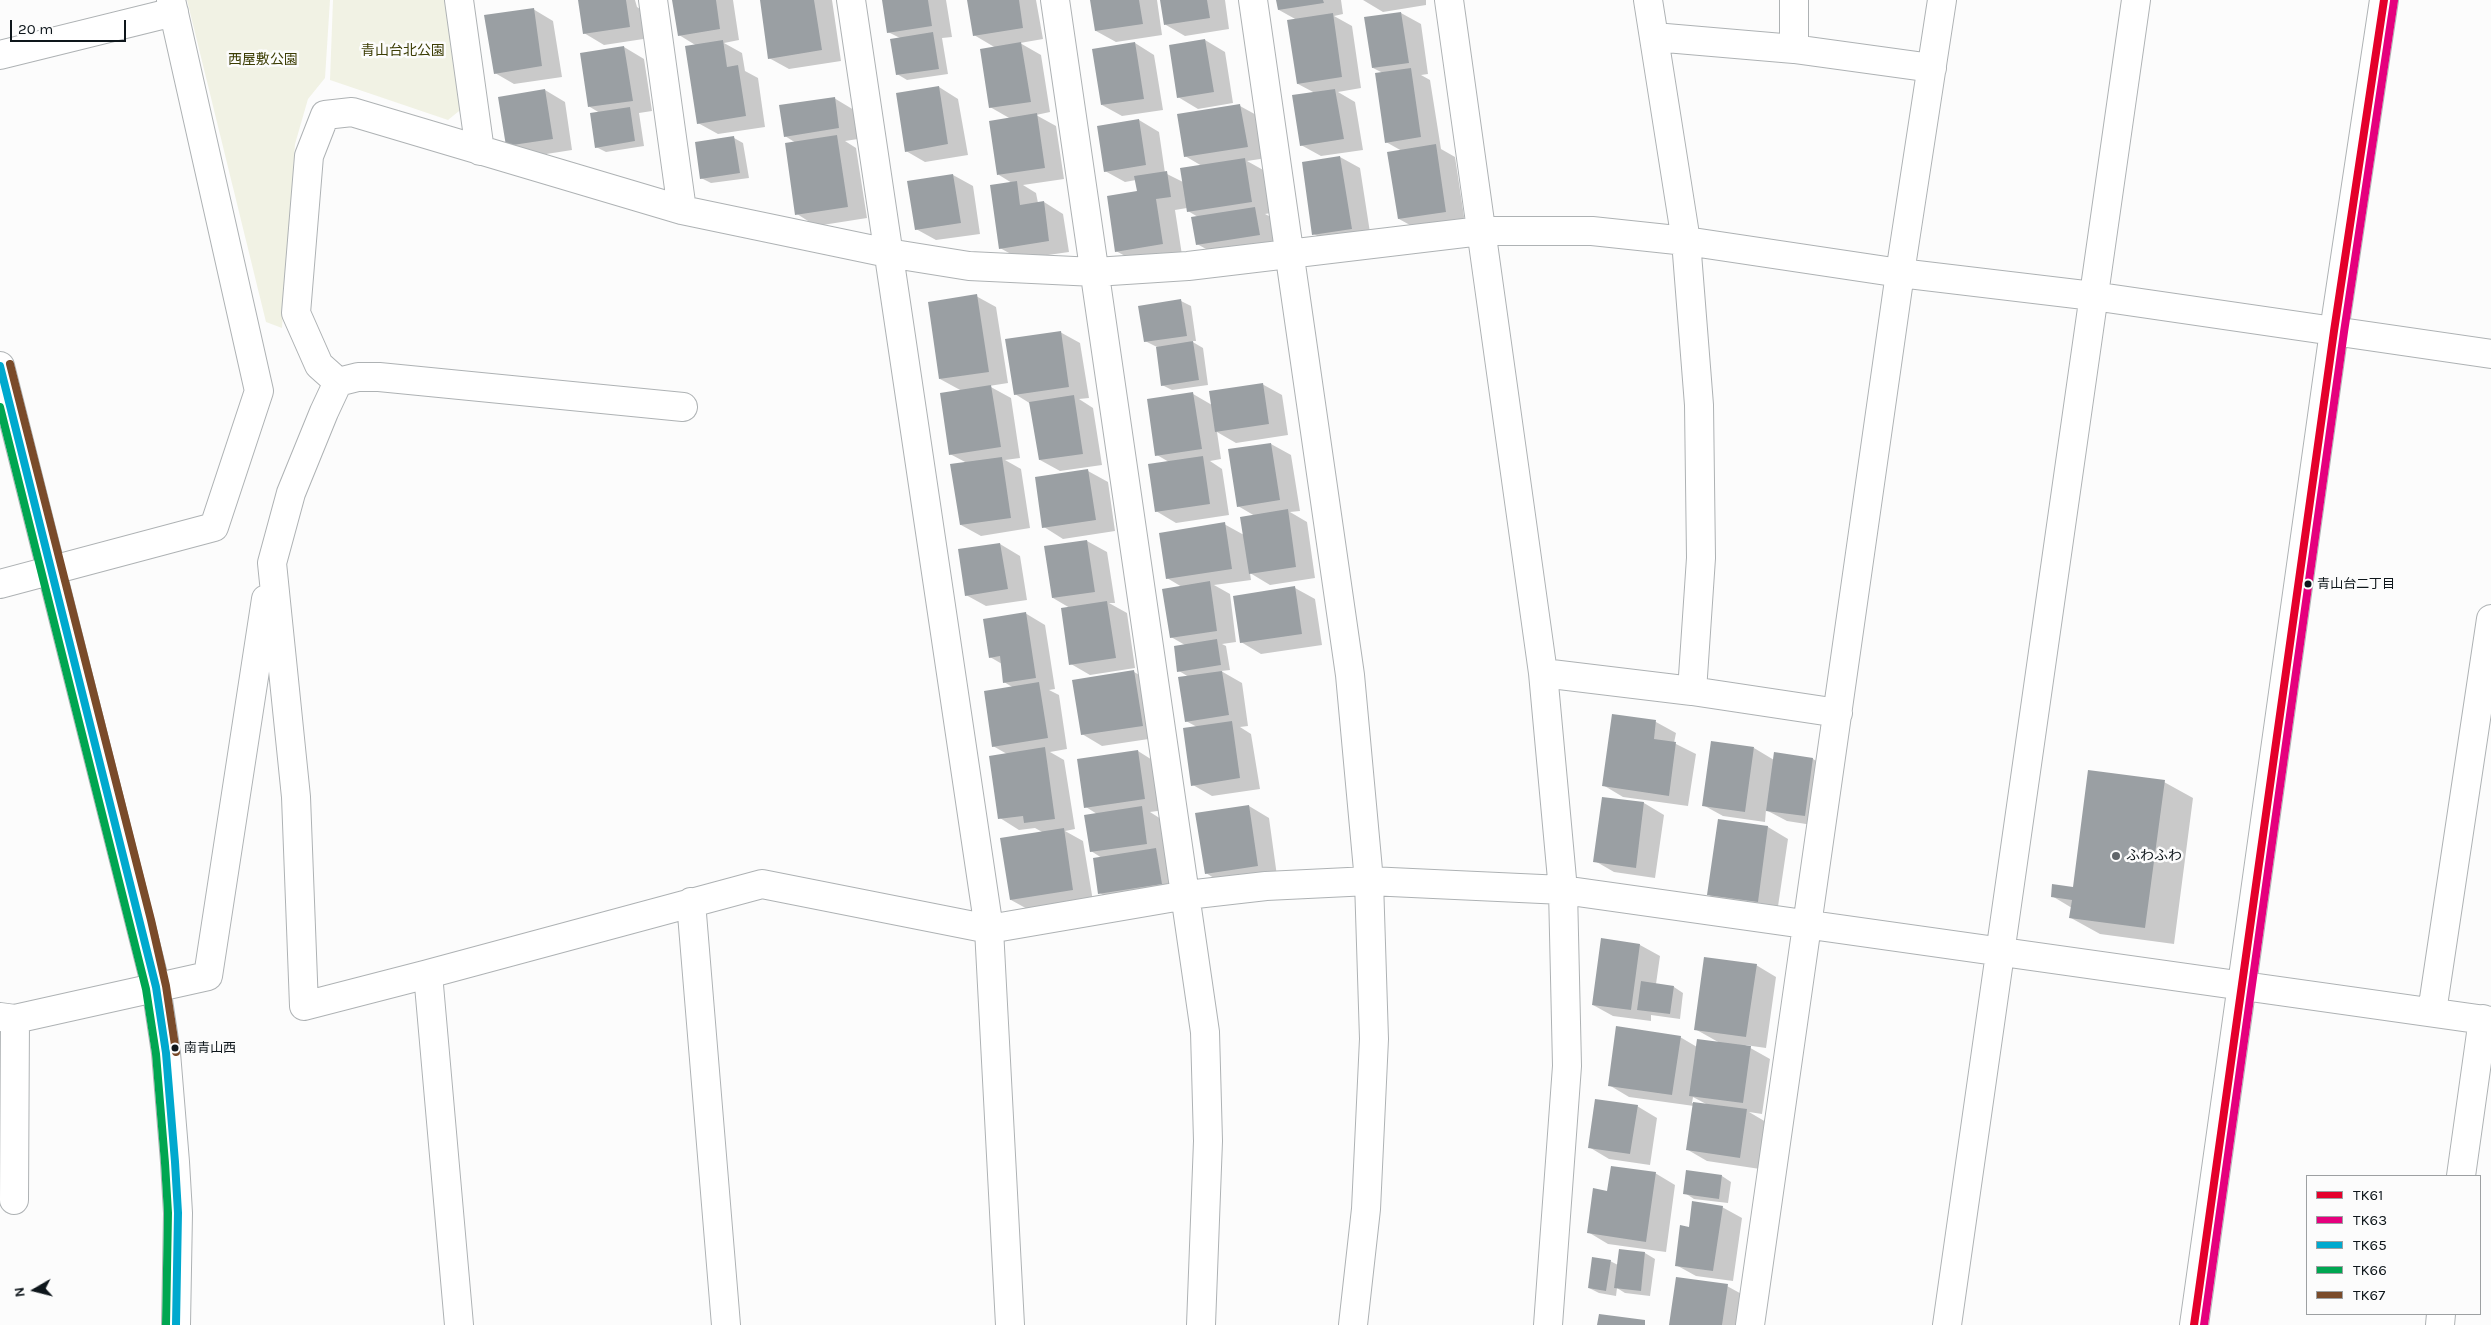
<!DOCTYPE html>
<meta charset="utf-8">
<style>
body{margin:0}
#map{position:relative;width:2491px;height:1325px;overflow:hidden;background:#fcfcfc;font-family:Karla,sans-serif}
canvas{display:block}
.legend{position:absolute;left:2306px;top:1175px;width:175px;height:140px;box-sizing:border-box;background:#fcfcfc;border:1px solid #9da0a2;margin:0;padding:6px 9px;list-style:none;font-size:15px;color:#0e161b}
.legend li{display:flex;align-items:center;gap:10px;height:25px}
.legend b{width:25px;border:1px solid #9da0a2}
.north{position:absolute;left:10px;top:1265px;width:50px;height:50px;-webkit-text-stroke:4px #fcfcfc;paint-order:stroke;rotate:262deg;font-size:14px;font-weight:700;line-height:20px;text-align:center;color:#0e161b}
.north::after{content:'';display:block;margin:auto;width:18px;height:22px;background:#0e161b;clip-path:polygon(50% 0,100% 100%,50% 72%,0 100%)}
.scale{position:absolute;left:10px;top:20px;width:116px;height:22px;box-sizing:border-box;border:2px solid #0e161b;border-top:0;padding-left:6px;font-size:15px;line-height:18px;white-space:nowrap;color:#0e161b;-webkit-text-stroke:4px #fcfcfc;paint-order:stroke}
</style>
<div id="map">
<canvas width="2491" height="1325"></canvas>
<ul class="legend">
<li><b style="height:6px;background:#e4002b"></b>TK61</li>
<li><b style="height:6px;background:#e5007d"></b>TK63</li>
<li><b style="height:6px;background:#00a9ce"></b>TK65</li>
<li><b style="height:6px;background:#00a651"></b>TK66</li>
<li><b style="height:6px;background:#7a4b2a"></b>TK67</li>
</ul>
<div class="north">N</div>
<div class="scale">20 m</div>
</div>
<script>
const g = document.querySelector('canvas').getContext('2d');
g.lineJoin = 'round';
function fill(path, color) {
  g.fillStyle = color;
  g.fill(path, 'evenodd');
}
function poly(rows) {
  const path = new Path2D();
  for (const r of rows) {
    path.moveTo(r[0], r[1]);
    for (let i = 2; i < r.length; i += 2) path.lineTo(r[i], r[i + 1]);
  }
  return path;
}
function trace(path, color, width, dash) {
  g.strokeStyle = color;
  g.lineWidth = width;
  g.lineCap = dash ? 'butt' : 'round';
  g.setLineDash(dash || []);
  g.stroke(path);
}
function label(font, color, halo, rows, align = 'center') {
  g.font = font + ' Karla,"Noto Sans JP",sans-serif';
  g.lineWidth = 5;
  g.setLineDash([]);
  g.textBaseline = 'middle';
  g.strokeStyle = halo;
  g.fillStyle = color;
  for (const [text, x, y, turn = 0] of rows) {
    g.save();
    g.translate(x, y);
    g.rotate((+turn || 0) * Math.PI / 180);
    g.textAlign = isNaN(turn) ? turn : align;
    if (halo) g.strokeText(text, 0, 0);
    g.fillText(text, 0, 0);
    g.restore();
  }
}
fill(poly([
 [187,0,330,0,325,78,308,99,295,144,282,328,266,322],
 [333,0,447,0,464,107,448,120,330,80]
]), '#f1f2e4');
fill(poly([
 [579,0,635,0,637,7,645,12,650,38,604,45,584,33],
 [674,0,733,0,739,40,724,43,742,53,745,71,758,78,765,127,718,134,698,123,697,46,679,35],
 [761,0,832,0,841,61,789,69,769,58],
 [884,0,946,0,952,37,942,38,948,74,907,80,897,74,900,38,888,32],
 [968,0,1036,0,1043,39,1020,43,1041,55,1050,112,1036,115,1056,126,1064,179,1023,185,1036,193,1038,203,1044,202,1063,214,1069,252,1020,259,1000,248,1012,183,999,175,1011,119,990,107,996,48,974,35],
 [1092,0,1157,0,1162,35,1116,42,1096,31],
 [1161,0,1225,0,1229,29,1185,36,1166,25],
 [1277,0,1341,0,1343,14,1334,16,1352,26,1361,88,1338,92,1355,102,1363,150,1321,156,1301,145,1315,93,1298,84,1297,20,1279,10],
 [1363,0,1426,0,1426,5,1383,12],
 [533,9,553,21,562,77,514,84,495,73],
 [1401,13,1421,24,1428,74,1421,75,1430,80,1441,149,1455,157,1465,223,1419,230,1399,219,1402,151,1386,142,1383,73,1373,68],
 [1205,40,1225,52,1233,103,1198,109,1178,97],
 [1135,43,1154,55,1163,110,1122,116,1102,105],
 [624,47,644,59,652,111,639,113,644,146,606,152,596,147,600,113,590,107,581,54],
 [939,87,958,99,968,155,925,162,906,151],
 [545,90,565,102,572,150,527,157,507,146],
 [834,98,854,110,858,139,845,141,856,148,867,218,816,226,797,214,796,143,785,136],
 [1240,106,1260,117,1267,158,1247,161,1265,171,1271,213,1265,214,1275,219,1279,246,1217,255,1197,244,1198,217,1188,211,1187,208,1175,210,1182,255,1136,262,1116,251,1139,192,1136,180,1125,182,1105,171,1139,120,1159,132,1165,173,1183,182,1202,166,1185,156],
 [734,138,743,143,749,178,711,183,701,178],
 [1340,157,1360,168,1371,239,1333,245,1314,234],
 [953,175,973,186,980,234,936,240,916,229],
 [976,296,996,307,1008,383,989,386,1011,398,1020,458,1005,460,1021,469,1030,528,981,536,961,525,967,463,950,454,962,391,940,379],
 [1181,301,1191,306,1196,341,1191,341,1203,348,1208,385,1172,390,1162,385,1157,347,1145,341],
 [1060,332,1080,343,1089,398,1079,399,1093,408,1102,465,1060,471,1040,460,1031,404,1015,394],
 [1262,384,1282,395,1288,435,1236,443,1217,432,1221,459,1210,461,1222,469,1229,515,1176,523,1156,511,1169,462,1157,455,1193,394,1212,405],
 [1271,444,1291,455,1300,511,1290,512,1307,522,1315,578,1270,585,1250,573,1251,580,1214,585,1230,594,1236,642,1222,644,1226,646,1230,670,1221,671,1242,683,1248,726,1240,727,1251,734,1260,789,1212,796,1193,785,1197,727,1186,721,1189,677,1179,671,1185,645,1171,637,1182,587,1167,578,1224,524,1244,535,1255,516,1238,506],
 [1088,471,1108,482,1115,531,1063,539,1044,527],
 [1087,541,1107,552,1115,603,1109,603,1127,613,1135,668,1090,675,1071,664,1070,608,1053,598,1045,547],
 [1000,544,1020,556,1027,600,986,606,966,595],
 [1295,588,1315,599,1322,645,1261,654,1241,642],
 [1025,613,1045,625,1055,689,1049,690,1059,695,1067,749,1050,752,1064,760,1075,829,1065,831,1083,841,1093,901,1031,911,1011,900,1044,833,1035,828,1019,830,1000,818,1007,754,993,746,1014,688,1004,682,1002,664,990,657],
 [1134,672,1154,683,1162,737,1102,746,1082,734],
 [1613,715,1656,722,1676,733,1674,743,1696,754,1688,806,1623,797,1603,785],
 [1754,748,1774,760,1775,754,1813,759,1833,771,1825,827,1787,821,1766,810,1765,822,1723,816,1703,805],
 [1138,751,1157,763,1165,810,1150,812,1161,819,1181,895,1119,905,1100,893,1102,858,1091,851,1097,814,1086,807],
 [2164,782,2193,798,2174,944,2100,934,2071,918,2072,908,2052,896,2074,888],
 [1603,798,1644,803,1664,815,1655,878,1614,872,1595,861],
 [1249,806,1269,818,1277,876,1225,885,1206,873],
 [1719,820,1768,827,1788,839,1777,913,1729,906,1709,895],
 [1602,940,1640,945,1660,956,1656,984,1674,987,1683,993,1680,1019,1651,1015,1651,1021,1613,1016,1593,1005],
 [1756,965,1776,977,1766,1048,1745,1045,1770,1059,1762,1114,1749,1112,1766,1122,1760,1169,1707,1161,1688,1150,1694,1106,1629,1097,1609,1085,1680,1037,1697,1047,1720,1043,1695,1029],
 [1693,1097,1708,1105,1692,1103],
 [1637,1106,1657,1118,1650,1165,1609,1159,1589,1147],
 [1655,1173,1675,1185,1666,1252,1608,1244,1588,1232,1608,1192],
 [1722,1176,1731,1182,1728,1203,1694,1199,1685,1193],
 [1722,1207,1742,1218,1733,1281,1696,1276,1676,1265,1690,1228],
 [1620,1250,1645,1253,1655,1259,1650,1296,1625,1293,1617,1288,1616,1296,1599,1293,1589,1288,1610,1261,1618,1265],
 [1727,1286,1747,1297,1743,1325,1670,1325]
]), '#0003');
fill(poly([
 [578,0,626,0,630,27,583,34],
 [672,0,716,0,720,29,678,36],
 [760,0,814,0,822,50,768,59],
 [882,0,928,0,932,26,887,33],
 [967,0,1019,0,1023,28,973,36],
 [1090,0,1139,0,1143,24,1095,31],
 [1160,0,1207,0,1210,18,1164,25],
 [1276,0,1323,0,1324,3,1278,10],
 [534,8,542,66,494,74,484,15],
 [1401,12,1409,63,1372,68,1364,17],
 [1333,13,1342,77,1297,84,1287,20],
 [933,32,939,69,896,75,890,39],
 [1205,39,1214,92,1177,98,1169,45],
 [723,40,727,67,738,65,746,116,697,124,685,46],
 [1021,42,1031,102,989,108,980,49],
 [1135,42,1144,99,1101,105,1092,49],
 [624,46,633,101,588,107,580,53],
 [1411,68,1421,137,1385,143,1375,73],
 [939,86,948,144,905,152,896,93],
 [545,89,553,139,506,146,498,97],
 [1335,89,1344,139,1300,146,1292,95],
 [835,97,839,128,784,137,779,105],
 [1240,104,1248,147,1184,157,1177,114],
 [630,107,635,141,595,148,590,113],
 [1037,113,1045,168,997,175,989,121],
 [1139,119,1146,165,1104,172,1097,126],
 [837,135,848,207,795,215,785,143],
 [734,136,740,173,700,179,695,142],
 [1436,144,1446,212,1398,219,1387,152],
 [1340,156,1352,229,1312,235,1302,162],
 [1245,158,1252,202,1187,212,1180,168],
 [1167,171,1171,197,1156,199,1163,244,1115,252,1107,196,1137,191,1134,176],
 [953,174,961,223,915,230,907,181],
 [1017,181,1020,205,1044,201,1049,241,999,249,990,185],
 [1255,207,1260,235,1196,245,1191,217],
 [977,294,989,372,939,379,928,302],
 [1181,299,1187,336,1144,342,1138,306],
 [1061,331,1069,387,1014,395,1005,339],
 [1193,341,1199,380,1161,386,1156,347],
 [1263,383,1269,424,1215,432,1209,391],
 [991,385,1001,447,949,455,940,393],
 [1193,392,1202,449,1155,456,1147,399],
 [1074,395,1083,454,1039,460,1029,402],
 [1271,443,1280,500,1237,507,1228,449],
 [1203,456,1210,504,1155,512,1148,464],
 [1002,457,1011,518,960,525,950,464],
 [1088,469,1096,520,1042,528,1035,477],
 [1288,509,1296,567,1249,574,1240,517],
 [1225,522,1232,569,1166,579,1159,533],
 [1087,540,1095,592,1052,598,1044,546],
 [1000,543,1008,589,965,596,958,549],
 [1210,581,1217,631,1170,638,1162,589],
 [1295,586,1302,634,1240,643,1233,596],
 [1107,601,1116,658,1069,665,1061,608],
 [1026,612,1036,678,1003,683,1000,656,989,658,983,619],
 [1217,639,1221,665,1177,672,1174,646],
 [1134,670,1143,726,1081,735,1072,680],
 [1222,671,1229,715,1185,722,1178,677],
 [1039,682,1048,738,992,747,984,691],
 [1612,714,1656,720,1654,739,1676,742,1669,796,1602,786],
 [1232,721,1240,778,1191,786,1183,728],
 [1711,741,1754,747,1745,812,1702,806],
 [1045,747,1055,819,1024,823,1023,816,998,819,989,756],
 [1138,750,1145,799,1084,808,1077,759],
 [1774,752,1813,758,1805,816,1766,811],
 [2088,770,2165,780,2145,928,2069,918,2072,900,2051,897,2052,884,2073,887],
 [1602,797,1644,802,1636,868,1593,862],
 [1249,805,1258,866,1205,874,1195,813],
 [1142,806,1147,844,1090,852,1084,815],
 [1718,819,1768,826,1758,902,1707,895],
 [1064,828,1073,890,1010,900,1000,838],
 [1156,848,1162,884,1098,894,1093,858],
 [1601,938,1640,944,1631,1010,1592,1005],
 [1704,957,1757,964,1746,1037,1694,1030],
 [1641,981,1674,986,1670,1014,1637,1010],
 [1616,1026,1681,1036,1672,1095,1608,1086],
 [1697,1039,1751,1046,1743,1103,1689,1096],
 [1595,1099,1638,1105,1630,1154,1588,1148],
 [1693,1102,1747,1109,1740,1158,1686,1150],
 [1611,1166,1656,1172,1646,1242,1587,1233,1593,1188,1607,1191],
 [1686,1170,1722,1175,1719,1199,1683,1194],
 [1692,1201,1723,1206,1713,1271,1675,1266,1680,1225,1689,1227],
 [1619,1249,1645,1252,1641,1291,1614,1288],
 [1592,1257,1611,1260,1606,1291,1588,1288],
 [1676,1277,1728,1284,1722,1325,1669,1325],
 [1599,1314,1645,1320,1645,1325,1597,1325]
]), '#9a9fa3');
const minor = poly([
 [459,0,480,151],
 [653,0,682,210],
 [851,0,989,929,1010,1325],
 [1055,0,1205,1032,1208,1141,1201,1325],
 [1253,0,1350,675,1369,881,1374,1039,1366,1209,1353,1325],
 [1449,0,1543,673,1563,890,1567,1066,1548,1325],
 [1648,0,1686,241,1699,405,1701,558,1692,691],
 [1654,37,1794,49,1932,68],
 [1794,49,1794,0],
 [0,55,174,12],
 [0,366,156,987,166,1053,175,1162,178,1213,176,1325],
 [338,382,319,365,296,313,309,156,325,115,352,112,682,210,888,253,969,266,1095,272,1188,266,1481,231,1592,231,1686,241,1900,273,2093,296,2491,354],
 [0,584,214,527,259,391,171,0],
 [1543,673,1692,691,1838,713],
 [691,902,726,1325],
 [428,974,762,884,989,929,1187,895,1266,886,1369,881,1563,890,2491,1021],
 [2432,1012,2491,619],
 [0,1017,15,1019,208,976,266,599],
 [2461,1176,2483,1019],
 [14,1200,15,1019],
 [459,1325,428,974,304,1006,296,797,272,563,291,493,324,412,338,382,358,377,379,377,683,407],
 [1750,1325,1900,273,1942,0],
 [1947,1325,2136,0],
 [2194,1325,2334,331,2384,0],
 [2440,1325,2441,1314]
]);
trace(minor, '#aeb2b4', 30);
trace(minor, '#fff', 28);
trace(poly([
 [2194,1325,2334,331,2384,0]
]), '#e4002b', 8);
trace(poly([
 [2204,1325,2344,332,2394,1]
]), '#e5007d', 8);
trace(poly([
 [0,366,156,987,166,1053,175,1162,178,1213,176,1325]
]), '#00a9ce', 8);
trace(poly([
 [0,407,146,989,156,1054,165,1163,168,1213,166,1325]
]), '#00a651', 8);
trace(poly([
 [10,364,151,920,166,986,176,1052]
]), '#7a4b2a', 8);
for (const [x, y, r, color] of [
 [2308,584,4.5,"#0e161b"],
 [2116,856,5,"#61666a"],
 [175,1048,4.5,"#0e161b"]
]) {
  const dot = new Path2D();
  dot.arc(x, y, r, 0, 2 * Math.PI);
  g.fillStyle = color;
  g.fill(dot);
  trace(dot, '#fcfcfc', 2);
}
label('13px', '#0e161b', '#fcfcfc', [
 ["青山台二丁目",2317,584],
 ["南青山西",184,1048]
], 'left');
label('14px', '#3c3d04', '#fcfcfc', [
 ["青山台北公園",403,51],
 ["西屋敷公園",263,60]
]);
label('14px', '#0e161b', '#fcfcfc', [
 ["ふわふわ",2126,856]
], 'left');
</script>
